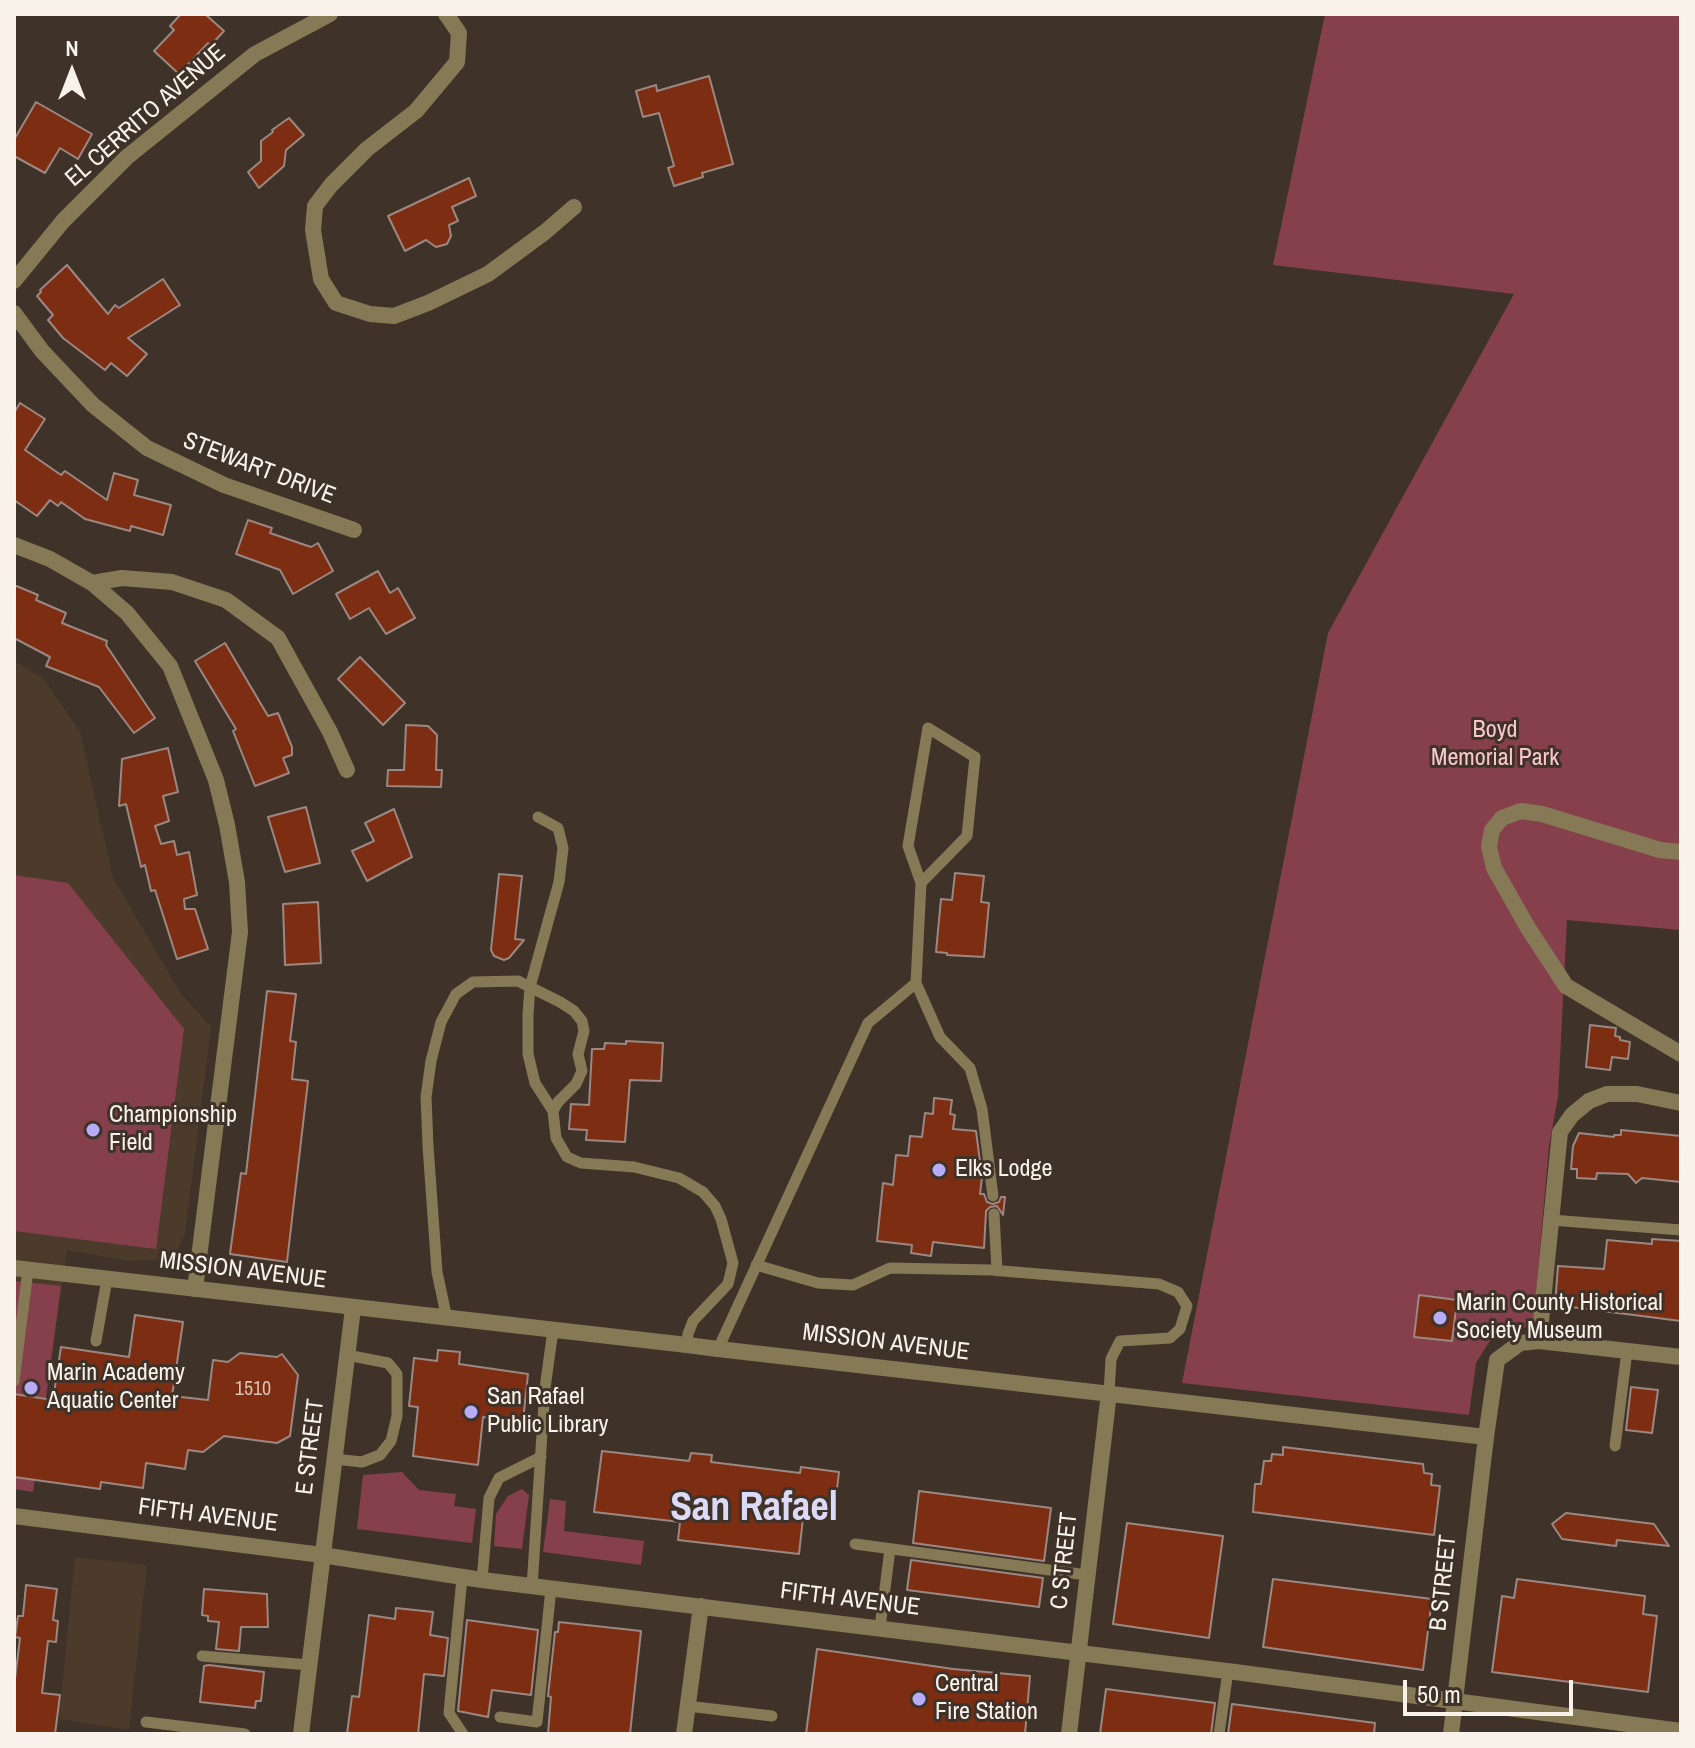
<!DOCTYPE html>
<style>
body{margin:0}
#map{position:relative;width:1695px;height:1748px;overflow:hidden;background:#3f3329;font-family:"Archivo Narrow",sans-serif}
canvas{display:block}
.frame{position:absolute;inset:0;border:16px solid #f9f2eb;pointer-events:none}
.north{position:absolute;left:32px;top:32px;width:80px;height:80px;-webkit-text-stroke:6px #3f3329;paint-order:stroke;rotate:0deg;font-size:22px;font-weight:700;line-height:32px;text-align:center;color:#f9f2eb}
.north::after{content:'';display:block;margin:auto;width:28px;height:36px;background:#f9f2eb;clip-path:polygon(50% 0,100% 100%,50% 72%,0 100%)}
.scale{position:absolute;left:1403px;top:1680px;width:170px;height:36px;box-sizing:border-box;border:4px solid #f9f2eb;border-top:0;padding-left:10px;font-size:24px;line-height:28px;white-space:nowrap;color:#f9f2eb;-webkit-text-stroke:6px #3f3329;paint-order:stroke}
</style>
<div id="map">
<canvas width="1695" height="1748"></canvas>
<div class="frame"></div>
<div class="north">N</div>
<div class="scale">50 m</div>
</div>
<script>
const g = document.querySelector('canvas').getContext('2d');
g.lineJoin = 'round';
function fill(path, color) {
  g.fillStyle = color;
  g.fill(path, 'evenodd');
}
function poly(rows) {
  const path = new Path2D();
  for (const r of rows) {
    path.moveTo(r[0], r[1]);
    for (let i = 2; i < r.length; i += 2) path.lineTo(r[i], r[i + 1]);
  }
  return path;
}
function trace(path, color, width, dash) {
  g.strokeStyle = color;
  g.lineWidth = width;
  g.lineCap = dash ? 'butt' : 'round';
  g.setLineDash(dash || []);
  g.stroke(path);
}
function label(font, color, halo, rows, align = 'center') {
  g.font = font + ' "Archivo Narrow",sans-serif';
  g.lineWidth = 6;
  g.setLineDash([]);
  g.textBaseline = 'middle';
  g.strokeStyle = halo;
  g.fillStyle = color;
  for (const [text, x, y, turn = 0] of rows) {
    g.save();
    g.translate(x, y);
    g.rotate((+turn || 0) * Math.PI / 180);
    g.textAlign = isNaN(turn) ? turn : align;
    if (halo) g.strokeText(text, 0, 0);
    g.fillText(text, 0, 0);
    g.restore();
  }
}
fill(poly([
 [14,661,44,679,80,732,113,878,181,994,211,1027,185,1234,173,1259,130,1261,67,1250,33,1492,14,1489],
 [75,1557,147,1565,129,1730,59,1719]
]), '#4c3b2b');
fill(poly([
 [1325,14,1681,14,1681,930,1567,920,1558,1097,1549,1146,1533,1327,1506,1329,1489,1342,1476,1363,1469,1415,1182,1383,1328,633,1514,294,1273,265],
 [14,875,68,883,184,1029,156,1249,14,1231],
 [14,1281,61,1286,33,1492,14,1489],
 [402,1472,419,1490,456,1494,454,1506,476,1509,472,1543,357,1529,363,1475],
 [522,1489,529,1495,522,1549,494,1546,496,1514,508,1496],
 [550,1499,566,1501,564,1531,644,1541,641,1565,543,1552]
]), '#85404c');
const building = poly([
 [181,14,205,14,224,31,211,45,208,43,179,74,154,51,174,30,170,26,181,14],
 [709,76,733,164,702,173,703,177,674,186,668,168,674,166,659,113,643,117,636,91,656,85,657,91,709,76],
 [36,102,92,134,78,159,60,148,45,173,14,156,14,140,36,102],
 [289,118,304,135,286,150,284,166,259,188,248,172,261,161,261,141,273,132,272,130,289,118],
 [469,178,476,196,452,207,458,221,449,225,451,236,447,244,436,247,426,240,405,251,388,216,469,178],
 [67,265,108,314,115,305,119,308,163,279,180,305,128,338,147,354,127,376,111,363,105,370,63,338,48,320,53,315,37,296,41,292,40,290,67,265],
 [20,403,45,419,25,450,61,475,65,471,107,500,114,473,138,480,134,495,171,505,163,535,131,526,130,531,85,519,61,502,58,506,50,500,37,516,14,500,14,413,20,403],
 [248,520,272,528,270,533,311,547,318,543,333,571,293,594,280,570,236,554,248,520],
 [378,571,390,593,398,588,415,618,386,634,369,608,350,619,336,594,378,571],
 [14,585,38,595,36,600,66,613,62,623,107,641,106,645,155,718,134,733,99,687,46,666,50,657,14,638,14,585],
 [225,643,268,716,278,713,292,747,292,755,283,758,289,773,255,786,233,731,236,729,195,661,225,643],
 [360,657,405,703,383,725,338,679,360,657],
 [406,725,428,726,437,735,436,770,442,770,441,787,387,786,388,770,404,770,406,725],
 [168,748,178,792,163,796,169,821,155,826,161,844,174,841,177,855,189,852,197,895,184,899,185,909,195,909,208,949,177,959,155,890,151,891,145,865,141,867,126,804,119,806,122,759,168,748],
 [306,807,320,863,285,872,268,817,306,807],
 [394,809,412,857,367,881,352,851,374,841,365,823,394,809],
 [955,873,984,876,981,902,989,903,984,957,947,955,947,953,936,952,941,899,952,900,955,873],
 [499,874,522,876,515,939,524,940,509,958,504,960,494,956,491,950,499,874],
 [318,902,321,963,285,965,283,904,318,902],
 [267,991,296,994,290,1041,296,1042,292,1079,308,1081,287,1262,230,1254,241,1173,246,1174,267,991],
 [1590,1025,1616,1028,1615,1036,1620,1037,1620,1040,1630,1042,1628,1059,1612,1057,1610,1070,1586,1067,1590,1025],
 [626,1041,663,1043,661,1081,630,1080,625,1142,586,1140,587,1130,569,1129,571,1104,589,1105,592,1049,604,1049,605,1043,626,1044,626,1041],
 [934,1098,952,1100,950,1114,955,1115,953,1129,976,1131,982,1177,980,1194,984,1194,987,1202,993,1204,999,1202,1001,1197,1005,1197,1003,1215,997,1206,990,1207,986,1211,984,1248,933,1242,931,1256,911,1253,912,1245,877,1241,883,1183,893,1185,896,1155,908,1156,910,1136,922,1137,925,1113,933,1114,934,1098],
 [1621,1130,1681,1136,1681,1182,1642,1178,1636,1183,1628,1174,1597,1173,1596,1179,1577,1178,1577,1169,1571,1169,1573,1146,1579,1133,1614,1137,1614,1135,1621,1135,1621,1130],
 [1652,1239,1681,1241,1681,1321,1555,1305,1558,1266,1604,1269,1607,1240,1652,1244,1652,1239],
 [1419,1295,1457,1300,1452,1341,1414,1337,1419,1295],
 [135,1315,183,1322,172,1396,208,1400,213,1360,228,1362,240,1353,277,1357,282,1354,298,1375,290,1436,277,1443,224,1436,203,1452,188,1450,185,1469,146,1463,143,1488,101,1482,100,1489,14,1477,14,1394,53,1400,61,1347,129,1357,135,1315],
 [438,1350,460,1352,459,1364,528,1374,523,1421,483,1417,478,1465,413,1456,418,1407,409,1406,414,1358,437,1361,438,1350],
 [1631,1387,1658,1390,1652,1433,1626,1430,1631,1387],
 [1283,1447,1423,1464,1424,1473,1432,1474,1431,1485,1440,1486,1434,1535,1253,1512,1255,1484,1261,1484,1264,1461,1271,1461,1272,1454,1283,1455,1283,1447],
 [602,1451,689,1461,691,1453,712,1455,711,1462,800,1473,801,1467,839,1472,834,1514,817,1512,816,1519,803,1518,799,1554,678,1540,680,1522,594,1512,602,1451],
 [919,1491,1051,1508,1044,1561,913,1543,919,1491],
 [1566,1513,1654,1524,1669,1546,1617,1540,1616,1546,1562,1539,1552,1524,1566,1513],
 [1127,1523,1223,1536,1209,1638,1113,1624,1127,1523],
 [911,1560,1043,1578,1039,1607,907,1590,911,1560],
 [1273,1579,1432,1599,1423,1670,1263,1647,1273,1579],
 [1517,1579,1645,1596,1643,1614,1657,1616,1648,1692,1492,1672,1502,1596,1514,1598,1517,1579],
 [26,1585,57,1589,53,1620,58,1621,56,1642,48,1641,42,1693,60,1695,55,1734,14,1734,14,1687,20,1638,15,1637,18,1616,23,1616,26,1585],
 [204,1589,267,1594,268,1627,241,1627,239,1651,216,1649,219,1622,208,1621,208,1616,202,1615,204,1589],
 [396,1608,433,1612,430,1635,448,1638,444,1676,424,1674,418,1734,347,1734,352,1696,359,1697,369,1615,395,1619,396,1608],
 [467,1620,538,1630,531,1695,492,1690,488,1717,458,1711,467,1620],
 [559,1622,641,1631,630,1734,548,1734,551,1697,548,1696,555,1632,558,1632,559,1622],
 [817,1649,953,1669,1030,1676,1025,1734,806,1734,817,1649],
 [209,1665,264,1672,261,1701,256,1701,255,1708,200,1702,204,1666,209,1665],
 [1106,1689,1215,1703,1211,1734,1100,1734,1106,1689],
 [1232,1704,1375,1723,1374,1734,1228,1734,1232,1704]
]);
fill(building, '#7d2d12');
trace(building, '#9b8882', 2);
trace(poly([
 [538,817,558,828,563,848,559,882,530,987,528,1014,528,1054,535,1083,553,1111],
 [916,983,940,1037,970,1068,982,1109,993,1196],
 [994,1214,997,1271],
 [1551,1220,1681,1230],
 [756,1265,818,1283,853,1285,890,1268,991,1270,1159,1284,1178,1292,1187,1306,1180,1329,1170,1338,1120,1341,1111,1359,1109,1393],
 [447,1319,437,1272,428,1146,426,1097,431,1061,441,1022,456,994,473,982,518,981,560,1002,574,1011,582,1021,584,1031,578,1054,582,1071,576,1084,558,1102,553,1111,556,1138,567,1157,581,1163,634,1167,679,1178,703,1192,715,1206,721,1219,733,1263,728,1284,693,1321,688,1334,687,1345],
 [96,1341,107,1279],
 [718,1349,868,1023,916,983,921,883,908,846,928,728,975,757,967,836,921,883],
 [14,1381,28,1270],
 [1615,1446,1627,1351],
 [334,1459,362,1462,380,1455,391,1441,397,1416,397,1374,388,1363,347,1355],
 [855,1544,1087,1575],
 [462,1578,449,1713,463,1734],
 [482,1580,489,1498,499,1478,541,1457],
 [532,1587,545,1388,553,1330],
 [880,1628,890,1549],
 [202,1656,309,1665],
 [687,1706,772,1716],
 [500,1717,537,1722,551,1589],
 [146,1722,245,1734],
 [1219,1734,1228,1671]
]), '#867a56', 11);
trace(poly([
 [446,14,459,33,457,62,416,111,367,149,331,185,315,206,313,230,321,279,336,303,370,314,394,316,428,303,488,274,545,232,574,207],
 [14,281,63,221,127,157,255,54,330,14],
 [14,313,42,351,93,405,147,448,224,485,354,530],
 [14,545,50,559,92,583,127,613,170,666,216,780,227,825,237,882,240,932,195,1289],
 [92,583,122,578,172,582,226,600,278,638,330,732,347,770],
 [1681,852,1660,850,1542,814,1521,811,1502,818,1492,830,1489,847,1494,868,1528,928,1566,986,1681,1054],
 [1539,1341,1560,1132,1572,1115,1589,1101,1607,1094,1637,1094,1681,1103],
 [687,1345,718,1349]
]), '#867a56', 16);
trace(poly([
 [14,1268,687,1345],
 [718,1349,1486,1437,1497,1360,1520,1343,1539,1341,1681,1357],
 [14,1516,322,1555,482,1580,1235,1672,1681,1731],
 [301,1734,353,1308],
 [684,1734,701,1606],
 [1069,1734,1109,1393],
 [1451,1734,1486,1437]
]), '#867a56', 16);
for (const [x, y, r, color] of [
 [93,1130,8,"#b6acf8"],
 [939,1170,8,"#b6acf8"],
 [1440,1318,8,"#b6acf8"],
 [31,1388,8,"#b6acf8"],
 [471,1412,8,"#b6acf8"],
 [919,1699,8,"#b6acf8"]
]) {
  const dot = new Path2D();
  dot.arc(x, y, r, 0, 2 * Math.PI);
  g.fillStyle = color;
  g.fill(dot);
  trace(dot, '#3f3329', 3);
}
label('20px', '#dac1b5', null, [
 ["1510",253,1390]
]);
label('24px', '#f9f2eb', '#3f3329', [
 ["EL CERRITO AVENUE",146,116,-41],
 ["STEWART DRIVE",259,469,21],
 ["MISSION AVENUE",243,1271,7],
 ["MISSION AVENUE",886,1343,7],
 ["E STREET",311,1447,-83],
 ["FIFTH AVENUE",208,1516,7],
 ["C STREET",1065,1561,-84],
 ["B STREET",1444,1583,-84],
 ["FIFTH AVENUE",850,1600,7]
]);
label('24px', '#fac6cc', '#3f3329', [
 ["Boyd",1495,731],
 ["Memorial Park",1495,759]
]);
label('24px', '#f9f2eb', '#3f3329', [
 ["Championship",109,1116],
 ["Field",109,1144],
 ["Elks Lodge",955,1170],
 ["Marin County Historical",1456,1304],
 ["Society Museum",1456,1332],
 ["Marin Academy",47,1374],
 ["Aquatic Center",47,1402],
 ["San Rafael",487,1398],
 ["Public Library",487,1426],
 ["Central",935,1685],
 ["Fire Station",935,1713]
], 'left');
label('bold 40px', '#dcdaf7', '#3f3329', [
 ["San Rafael",754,1509]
]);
</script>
